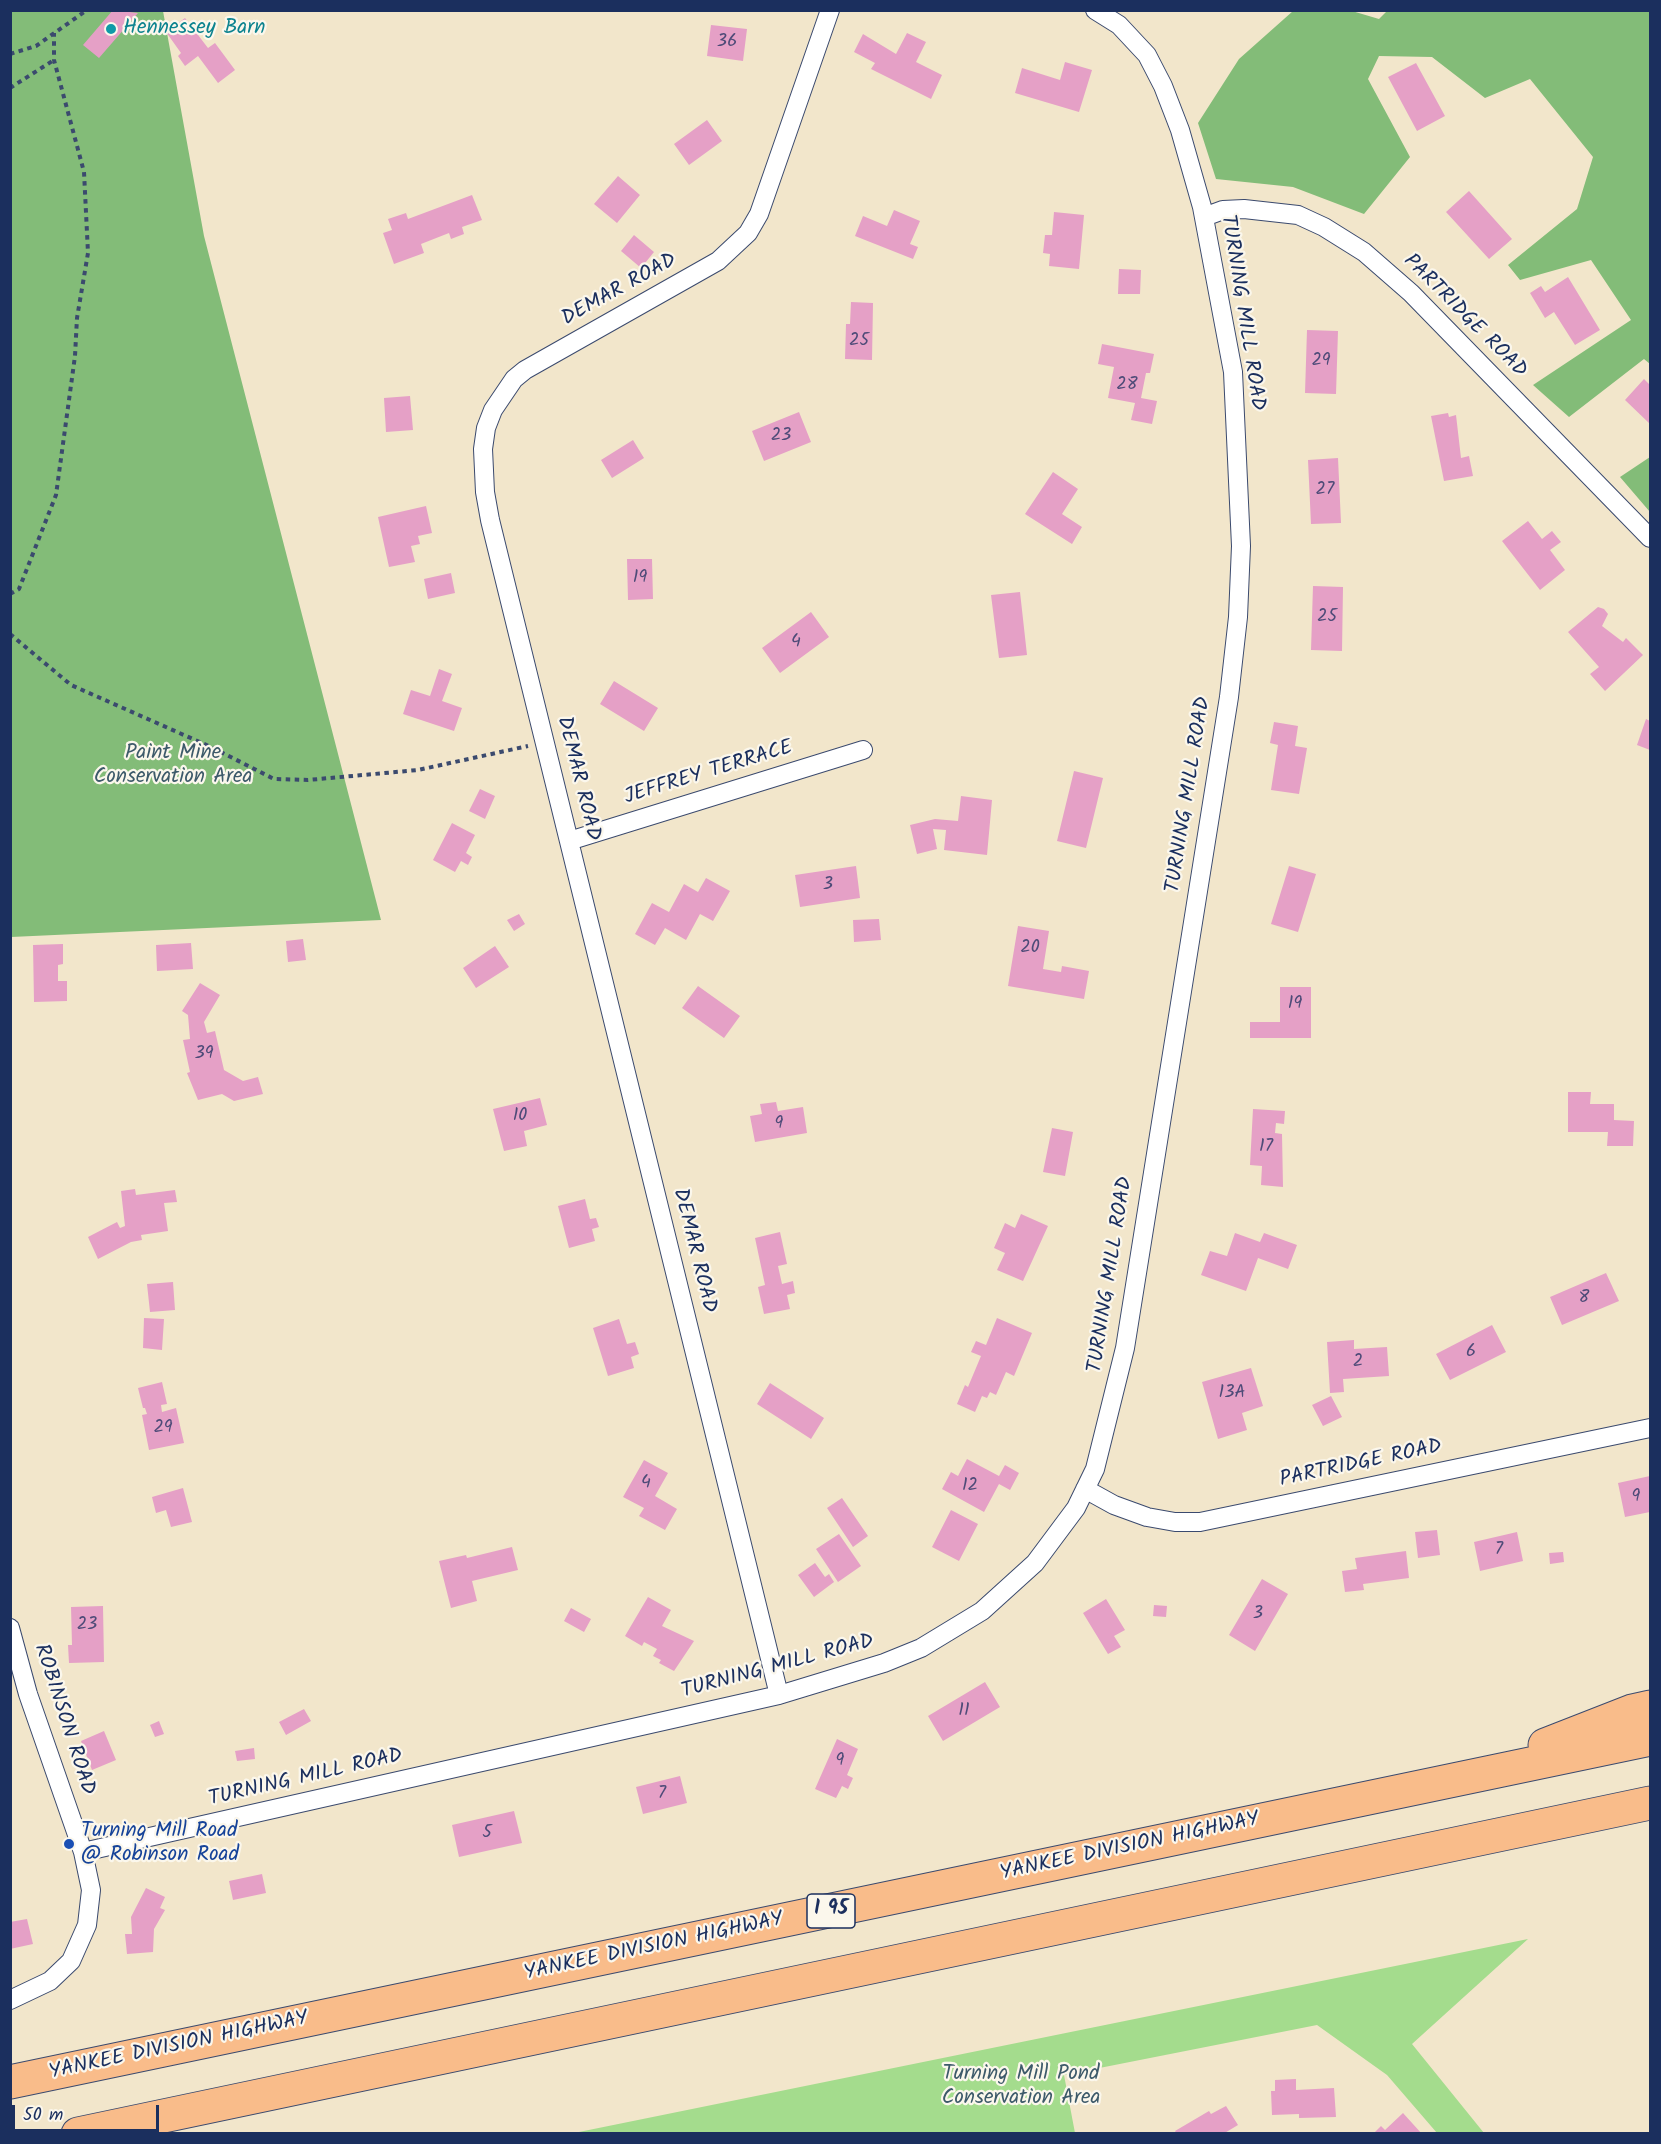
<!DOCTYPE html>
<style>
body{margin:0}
#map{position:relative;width:1661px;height:2144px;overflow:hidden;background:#f2e6cb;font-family:Kalam,sans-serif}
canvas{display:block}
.frame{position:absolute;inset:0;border:12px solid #1b2f5e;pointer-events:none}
.scale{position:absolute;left:12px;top:2105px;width:147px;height:27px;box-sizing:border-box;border:3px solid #1b2f5e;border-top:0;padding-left:8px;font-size:18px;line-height:21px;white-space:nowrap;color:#1b2f5e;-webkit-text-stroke:4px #fbf7ec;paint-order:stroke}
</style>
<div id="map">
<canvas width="1661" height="2144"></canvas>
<div class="frame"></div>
<div class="scale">50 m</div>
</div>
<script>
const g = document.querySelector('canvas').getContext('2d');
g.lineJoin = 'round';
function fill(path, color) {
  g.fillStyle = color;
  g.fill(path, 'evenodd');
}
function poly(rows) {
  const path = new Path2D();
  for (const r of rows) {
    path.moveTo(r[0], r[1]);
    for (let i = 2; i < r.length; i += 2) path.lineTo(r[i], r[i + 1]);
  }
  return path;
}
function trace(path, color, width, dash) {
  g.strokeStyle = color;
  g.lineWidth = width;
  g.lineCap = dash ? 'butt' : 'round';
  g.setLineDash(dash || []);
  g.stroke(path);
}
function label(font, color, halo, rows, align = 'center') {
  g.font = font + ' Kalam,sans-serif';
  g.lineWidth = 4.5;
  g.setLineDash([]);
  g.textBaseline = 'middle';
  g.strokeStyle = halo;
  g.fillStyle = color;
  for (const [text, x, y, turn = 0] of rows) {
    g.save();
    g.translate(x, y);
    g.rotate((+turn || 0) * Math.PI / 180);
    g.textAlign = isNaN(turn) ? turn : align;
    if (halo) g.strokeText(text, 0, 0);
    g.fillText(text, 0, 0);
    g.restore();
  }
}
fill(poly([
 [1528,1939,1412,2044,1484,2133,1437,2133,1387,2075,1317,2025,1064,2075,1075,2133,574,2133]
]), '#a4dc8d');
fill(poly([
 [10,11,163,11,204,236,381,920,11,937],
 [1387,11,1650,11,1650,364,1644,359,1569,417,1533,385,1631,320,1591,260,1520,280,1508,265,1577,209,1593,157,1530,79,1485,98,1432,57,1379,56,1368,79,1410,157,1364,214,1293,187,1216,179,1198,123,1239,59,1293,11,1352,11,1379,19],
 [1650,457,1650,512,1620,477]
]), '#83bc78');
fill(poly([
 [113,10,138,13,99,58,83,45],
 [185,18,208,48,215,43,235,70,218,83,198,56,185,66,178,56,181,53,166,32],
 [711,25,747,29,743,61,707,56],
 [907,33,926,42,916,62,942,75,931,99,871,69,875,63,854,52,863,34,896,54],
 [1065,62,1092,70,1079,112,1015,93,1022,68,1060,80],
 [1416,63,1445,116,1417,131,1388,77],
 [707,120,722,141,689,165,674,144],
 [618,176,640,195,617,223,594,204],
 [1469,191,1512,239,1489,259,1446,212],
 [472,195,482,220,462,227,464,234,451,239,449,233,421,244,424,253,394,264,383,233,392,230,388,219,406,213,408,219],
 [894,210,920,221,910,244,918,247,913,259,855,236,863,216,887,226],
 [1054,212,1084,215,1079,269,1049,266,1050,254,1043,253,1045,235,1052,235],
 [634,235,654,252,641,268,621,251],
 [1119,269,1141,270,1140,294,1118,294],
 [1568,277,1600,330,1575,345,1554,312,1545,318,1530,293,1541,286,1545,292],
 [851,302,873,303,872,360,845,359,846,324,850,324],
 [1307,330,1338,331,1336,394,1305,393],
 [1102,344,1154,354,1150,373,1146,373,1141,398,1157,401,1152,424,1131,420,1135,403,1108,398,1114,367,1098,364],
 [1644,379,1650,385,1650,424,1625,400],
 [410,396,413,430,386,432,384,398],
 [799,412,811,442,764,461,752,431],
 [1448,413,1449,417,1456,415,1461,458,1469,456,1473,476,1444,481,1431,416],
 [633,440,644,458,612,478,601,460],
 [1338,458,1341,523,1311,524,1308,460],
 [1053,472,1078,489,1062,514,1082,527,1072,544,1025,514],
 [426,506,432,533,418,536,420,544,411,546,415,562,389,567,378,517],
 [1528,521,1542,539,1552,531,1561,542,1550,550,1565,570,1540,590,1502,541],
 [627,559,652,559,653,599,628,600],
 [451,573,455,593,428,599,424,579],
 [1313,586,1343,587,1342,651,1311,650],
 [1020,592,1027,655,999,658,991,595],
 [1598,607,1604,609,1608,614,1602,626,1623,642,1626,638,1643,655,1605,691,1590,674,1599,667,1568,632],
 [811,612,829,637,780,673,762,648],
 [439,669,452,674,442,701,462,708,454,731,403,714,411,690,430,696],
 [614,681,658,708,644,731,600,704],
 [1646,719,1650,721,1650,750,1637,745],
 [1274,722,1298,726,1295,746,1307,748,1299,794,1271,790,1278,745,1270,743],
 [1074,771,1103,778,1086,848,1057,841],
 [480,789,495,796,485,819,469,811],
 [961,796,992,800,987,855,944,850,946,830,933,829,937,849,917,854,910,825,935,819,958,821],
 [452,823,475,835,466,853,472,857,468,865,461,861,455,872,433,860],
 [856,866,860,898,800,907,795,875],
 [1289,866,1316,874,1298,932,1271,924],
 [706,878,730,891,713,921,700,914,686,940,665,928,655,945,635,934,652,903,669,912,684,884,698,892],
 [519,914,525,924,514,931,507,920],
 [879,919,881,940,854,942,853,920],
 [1018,926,1049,931,1043,969,1061,972,1062,966,1089,971,1084,999,1008,986],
 [303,939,306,960,288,962,286,941],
 [191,943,193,969,157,971,156,945],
 [63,944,63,964,58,965,58,981,67,981,67,1001,34,1002,33,945],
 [495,946,509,967,476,988,463,968],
 [200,983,220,995,204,1022,207,1033,215,1031,224,1070,243,1081,258,1077,263,1094,234,1101,222,1094,198,1100,187,1073,190,1072,183,1040,190,1039,188,1015,182,1011],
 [698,986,740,1016,724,1038,682,1008],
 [1280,987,1311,987,1311,1038,1250,1038,1250,1022,1280,1022],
 [1568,1092,1591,1092,1590,1104,1614,1104,1614,1120,1634,1121,1633,1146,1607,1146,1608,1132,1568,1132],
 [540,1098,547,1125,524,1131,527,1146,504,1151,493,1109],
 [776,1102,778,1111,803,1107,807,1133,755,1142,750,1116,762,1114,760,1104],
 [1253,1109,1285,1111,1284,1124,1276,1123,1275,1133,1282,1134,1283,1187,1261,1185,1262,1166,1250,1165],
 [1052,1128,1073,1132,1065,1176,1043,1172],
 [135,1189,136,1195,175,1190,177,1202,164,1203,168,1231,141,1235,142,1240,131,1242,98,1259,88,1237,117,1222,120,1228,125,1226,121,1191],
 [585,1199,590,1219,596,1218,599,1227,592,1229,595,1241,569,1248,558,1206],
 [1021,1214,1048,1226,1023,1281,997,1270,1005,1253,994,1248,1005,1223,1015,1228],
 [780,1232,787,1264,778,1266,782,1284,793,1281,795,1293,787,1295,790,1309,764,1314,758,1287,765,1285,755,1238],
 [1235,1233,1260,1242,1264,1233,1297,1245,1288,1269,1258,1258,1246,1291,1201,1275,1210,1251,1227,1256],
 [1606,1273,1619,1301,1562,1325,1550,1297],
 [173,1282,175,1310,150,1312,147,1284],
 [144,1318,164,1319,162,1350,143,1348],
 [997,1318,1032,1333,1014,1376,1006,1372,996,1395,990,1392,987,1398,982,1396,975,1412,957,1404,965,1385,968,1387,981,1356,971,1352,976,1341,986,1345],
 [619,1319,627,1344,635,1342,639,1354,631,1357,634,1368,608,1376,593,1328],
 [1492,1325,1506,1352,1450,1380,1436,1354],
 [1354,1340,1354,1349,1387,1347,1389,1376,1343,1379,1344,1392,1330,1393,1327,1342],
 [1251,1368,1263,1406,1242,1413,1247,1430,1218,1439,1202,1382],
 [162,1382,167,1404,161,1405,162,1412,176,1408,184,1443,149,1450,142,1415,147,1414,145,1408,143,1408,138,1388],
 [770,1383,824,1418,811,1439,757,1404],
 [1331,1396,1342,1417,1323,1426,1312,1405],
 [967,1459,999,1476,1005,1465,1019,1473,1010,1490,999,1484,984,1512,942,1489,951,1472,958,1476],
 [644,1460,668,1473,655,1496,677,1509,665,1530,639,1516,644,1508,623,1497],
 [1650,1476,1650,1512,1625,1517,1618,1483],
 [183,1488,192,1522,171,1527,166,1510,156,1513,152,1497],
 [842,1498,868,1536,853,1547,827,1508],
 [951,1510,978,1524,959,1561,932,1547],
 [1437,1530,1440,1555,1418,1558,1415,1532],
 [1517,1532,1523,1561,1480,1571,1474,1542],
 [839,1534,861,1566,838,1582,816,1549],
 [512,1547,518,1570,472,1581,477,1601,451,1608,439,1561,466,1555,467,1558],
 [1406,1551,1409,1578,1363,1584,1364,1590,1345,1592,1342,1571,1357,1569,1355,1558],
 [1563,1552,1564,1562,1550,1564,1549,1553],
 [815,1563,825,1577,829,1574,834,1582,814,1597,798,1575],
 [1262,1579,1288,1594,1255,1651,1229,1635],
 [648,1597,671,1610,662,1626,694,1641,674,1671,659,1663,661,1660,653,1656,657,1649,644,1642,642,1646,625,1636],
 [1106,1599,1125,1630,1114,1636,1121,1647,1108,1654,1083,1613],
 [1154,1605,1167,1606,1166,1617,1153,1616],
 [103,1606,104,1662,69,1663,68,1645,72,1645,71,1607],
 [571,1608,591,1619,584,1632,564,1621],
 [985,1682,1000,1707,943,1741,928,1716],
 [304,1709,311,1721,286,1735,279,1722],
 [159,1721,164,1734,155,1737,150,1725],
 [104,1731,116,1760,92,1770,81,1741],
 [837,1739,858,1749,847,1775,853,1778,848,1789,842,1786,836,1798,815,1789],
 [254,1748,255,1759,237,1761,235,1751],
 [680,1776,687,1803,643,1814,636,1787],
 [514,1811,522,1843,459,1857,452,1825],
 [262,1874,266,1893,233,1900,229,1881],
 [146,1888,165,1897,160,1908,165,1910,154,1929,153,1952,127,1954,125,1934,132,1934,131,1917],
 [27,1919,33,1944,10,1949,10,1922],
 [1296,2079,1296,2090,1334,2088,1336,2117,1299,2118,1299,2114,1272,2115,1271,2091,1275,2091,1275,2080],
 [1226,2106,1238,2125,1223,2134,1177,2134,1175,2131,1209,2111,1211,2114],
 [1403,2113,1422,2134,1373,2134,1381,2126,1385,2130]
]), '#e5a0c6');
const street = poly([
 [1204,217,1223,210,1244,209,1298,215,1324,227,1364,252,1411,293,1650,538],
 [569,841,863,750],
 [1085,1489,1114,1505,1147,1517,1175,1522,1200,1522,1650,1428],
 [10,1628,28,1694,83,1852,91,1890,87,1925,71,1961,50,1981,10,2000],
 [779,1695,490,520,485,492,483,449,486,428,493,410,514,379,525,370,718,261,748,233,759,214,830,10],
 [83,1852,779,1695,884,1663,921,1648,982,1611,1035,1563,1076,1508,1095,1469,1125,1348,1229,697,1238,617,1241,546,1233,372,1202,207,1180,130,1163,86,1147,55,1119,25,1095,10]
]);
const highway = poly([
 [1545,1745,1632,1711,1650,1707],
 [10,2082,1650,1739],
 [78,2134,1650,1803]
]);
trace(street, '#3b4a6e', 20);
trace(highway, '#3b4a6e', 35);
trace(poly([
 [10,54,36,46,87,10],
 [10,88,54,60],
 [10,594,19,589,56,495,75,356,77,318,88,253,84,172,54,60,54,33],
 [10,634,71,685,211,747,274,779,308,780,418,770,528,746]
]), '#3b4a6e', 4, [4.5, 4.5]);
trace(street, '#fff', 18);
trace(highway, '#f9bc8a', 33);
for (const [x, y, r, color] of [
 [111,29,6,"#0f9aa8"],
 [69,1844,6,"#1a4fb4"]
]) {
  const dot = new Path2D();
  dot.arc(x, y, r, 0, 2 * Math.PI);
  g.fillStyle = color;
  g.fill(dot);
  trace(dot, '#fbf7ec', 2);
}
label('18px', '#4e4b78', null, [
 ["36",727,43],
 ["25",859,342],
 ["29",1321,362],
 ["28",1127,386],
 ["23",781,437],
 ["27",1325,491],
 ["19",640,579],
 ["25",1327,618],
 ["4",796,643],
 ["3",828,886],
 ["20",1030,949],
 ["19",1295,1005],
 ["39",204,1055],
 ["10",520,1117],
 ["9",779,1125],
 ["17",1266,1148],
 ["8",1584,1299],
 ["6",1471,1353],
 ["2",1358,1363],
 ["13A",1232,1394],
 ["29",163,1429],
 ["4",646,1484],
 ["12",970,1487],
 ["9",1636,1498],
 ["7",1499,1551],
 ["3",1258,1615],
 ["23",87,1626],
 ["11",964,1712],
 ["9",840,1762],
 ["7",662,1795],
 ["5",487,1834]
]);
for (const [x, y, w] of [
 [831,1911,48]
]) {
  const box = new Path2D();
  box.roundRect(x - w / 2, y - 17, w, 34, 4.5);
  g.fillStyle = '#fbf7ec';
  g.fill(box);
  trace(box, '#1b2f5e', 1.5);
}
label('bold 20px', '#1b2f5e', null, [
 ["I 95",831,1911]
]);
label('21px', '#0d838f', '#fbf7ec', [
 ["Hennessey Barn",123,29]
], 'left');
label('21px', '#1b2f5e', '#fbf7ec', [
 ["DEMAR ROAD",620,291,-29],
 ["TURNING MILL ROAD",1241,313,81],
 ["PARTRIDGE ROAD",1464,317,45],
 ["JEFFREY TERRACE",709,774,-17],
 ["DEMAR ROAD",577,779,76],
 ["TURNING MILL ROAD",1190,795,-81],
 ["DEMAR ROAD",693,1251,76],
 ["TURNING MILL ROAD",1112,1275,-81],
 ["PARTRIDGE ROAD",1361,1465,-12],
 ["TURNING MILL ROAD",778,1668,-15],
 ["ROBINSON ROAD",63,1720,72],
 ["TURNING MILL ROAD",306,1779,-13],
 ["YANKEE DIVISION HIGHWAY",1130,1848,-12],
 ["YANKEE DIVISION HIGHWAY",654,1948,-12],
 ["YANKEE DIVISION HIGHWAY",179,2047,-12]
]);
label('21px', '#3d5a6a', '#fbf7ec', [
 ["Paint Mine",173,754],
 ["Conservation Area",173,778],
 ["Turning Mill Pond",1021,2075],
 ["Conservation Area",1021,2099]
]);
label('21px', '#164399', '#fbf7ec', [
 ["Turning Mill Road",81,1832],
 ["@ Robinson Road",81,1856]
], 'left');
</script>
